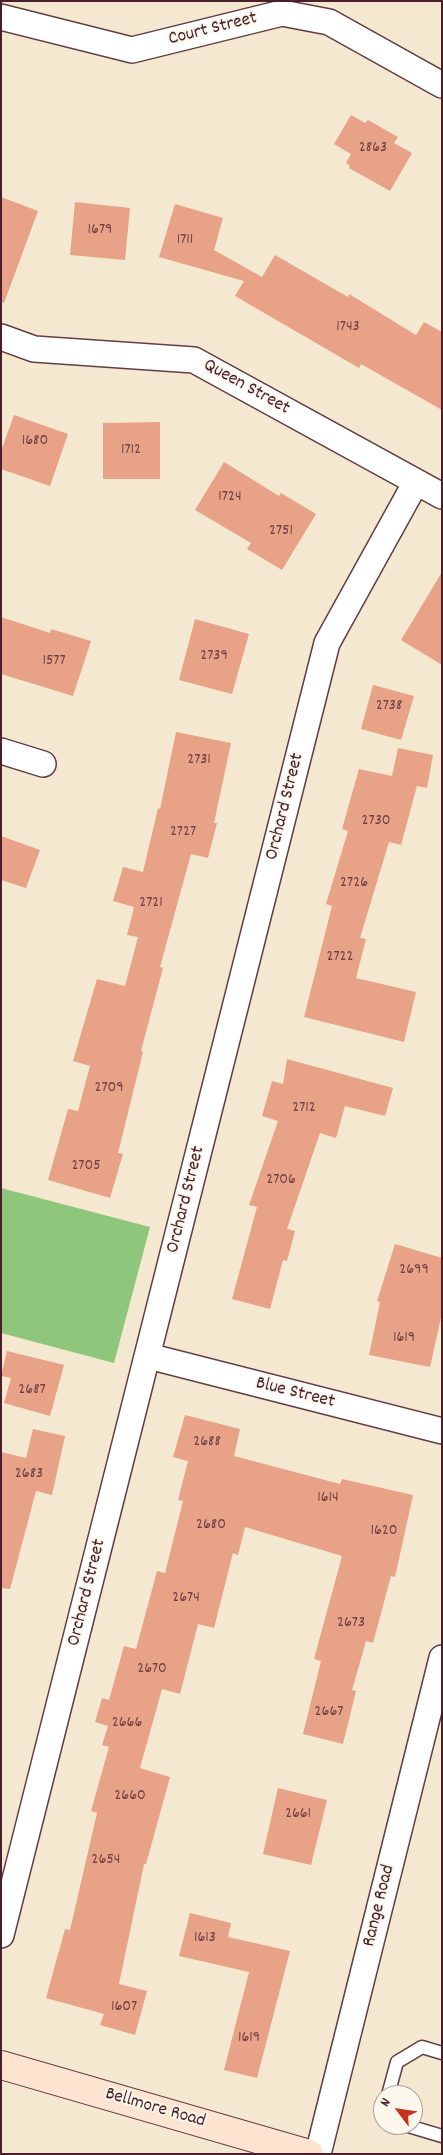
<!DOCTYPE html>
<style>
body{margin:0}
#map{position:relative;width:443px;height:2155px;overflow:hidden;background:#f4e8d0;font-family:Dekko,sans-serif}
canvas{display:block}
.frame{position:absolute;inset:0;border:2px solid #4a1f2b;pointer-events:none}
.north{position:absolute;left:373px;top:2085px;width:50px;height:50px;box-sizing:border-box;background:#fbf7ec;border:1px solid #b4a19f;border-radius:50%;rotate:301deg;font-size:14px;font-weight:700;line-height:20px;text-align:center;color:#4a1f2b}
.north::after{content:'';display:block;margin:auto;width:18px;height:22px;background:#c8321e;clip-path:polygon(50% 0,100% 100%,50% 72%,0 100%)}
</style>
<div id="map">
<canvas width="443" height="2155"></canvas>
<div class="frame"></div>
<div class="north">N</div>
</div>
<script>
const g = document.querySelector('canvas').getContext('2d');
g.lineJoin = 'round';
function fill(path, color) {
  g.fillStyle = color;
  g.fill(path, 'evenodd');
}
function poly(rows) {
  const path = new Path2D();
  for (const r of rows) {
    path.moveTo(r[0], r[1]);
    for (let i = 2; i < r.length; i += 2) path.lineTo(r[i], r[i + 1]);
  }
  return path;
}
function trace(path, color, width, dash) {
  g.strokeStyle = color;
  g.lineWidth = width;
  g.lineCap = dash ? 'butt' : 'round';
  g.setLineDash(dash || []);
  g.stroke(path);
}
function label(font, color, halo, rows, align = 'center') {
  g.font = font + ' Dekko,sans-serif';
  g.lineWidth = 4;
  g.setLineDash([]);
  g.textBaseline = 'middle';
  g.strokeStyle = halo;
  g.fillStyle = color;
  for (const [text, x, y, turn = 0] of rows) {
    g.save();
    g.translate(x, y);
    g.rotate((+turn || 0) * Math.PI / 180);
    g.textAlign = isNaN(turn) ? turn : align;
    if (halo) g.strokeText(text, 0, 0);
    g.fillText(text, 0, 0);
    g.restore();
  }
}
fill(poly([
 [1,1188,150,1227,114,1363,1,1333]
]), '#8ec77b');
fill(poly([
 [351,115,365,123,368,120,398,137,394,143,412,153,390,191,349,168,350,166,346,163,351,154,334,144],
 [1,197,38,211,4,303,1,302],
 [75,202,130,208,125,260,70,255],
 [175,204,223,218,214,250,262,277,275,255,348,297,349,294,416,335,424,322,442,332,442,410,361,364,359,368,235,296,244,281,159,257],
 [14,415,68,434,50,486,1,469,1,451],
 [160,422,160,479,103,479,103,423],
 [224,462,279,496,281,493,316,514,282,570,247,549,251,543,195,510],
 [442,572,442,665,401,640],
 [1,617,50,633,51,629,91,641,73,696,1,674],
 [195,619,249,634,232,694,179,680],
 [373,685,414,696,401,740,361,729],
 [176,732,231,743,214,823,217,823,208,858,191,854,160,967,163,968,141,1051,143,1052,118,1153,123,1154,110,1198,48,1180,68,1109,78,1111,90,1066,73,1061,97,979,125,986,138,937,127,935,134,907,113,901,123,867,143,872,158,808,160,809],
 [398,748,433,755,427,788,417,786,401,845,389,842,360,938,366,939,356,978,416,992,404,1042,304,1017,332,906,326,904,348,831,342,829,359,769,392,776],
 [1,836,40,850,26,888,1,880],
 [287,1059,393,1088,385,1116,345,1106,336,1138,320,1133,287,1229,295,1231,287,1261,283,1260,270,1309,232,1299,257,1207,249,1205,278,1121,262,1116,272,1081,283,1084],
 [395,1244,442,1258,442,1313,430,1367,369,1355,380,1302,377,1301],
 [7,1351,64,1365,50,1416,4,1403,11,1378,1,1376],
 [185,1415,240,1429,234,1456,340,1484,342,1479,413,1495,395,1577,391,1576,373,1643,366,1641,352,1690,356,1691,343,1744,303,1734,321,1661,314,1659,342,1556,245,1527,238,1555,233,1553,214,1628,198,1624,180,1694,162,1689,140,1768,170,1777,146,1864,144,1864,119,1984,147,1991,135,2035,100,2025,104,2014,46,1998,65,1929,70,1930,97,1813,91,1811,109,1747,102,1745,108,1726,95,1722,102,1698,109,1700,124,1646,136,1649,157,1571,165,1573,183,1501,178,1500,188,1461,173,1457],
 [33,1429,65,1436,52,1495,36,1491,10,1589,1,1588,1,1452,26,1458],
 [278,1788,327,1800,311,1865,263,1854],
 [190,1913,231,1923,228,1937,290,1951,257,2078,224,2070,249,1972,179,1956]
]), '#e8a288');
const service = poly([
 [388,2095,397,2062,422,2047,442,2053],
 [405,2125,442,2136]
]);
const minor = poly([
 [1,17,132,50,282,13,329,22,442,85],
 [1,337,34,349,194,360,442,496],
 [1,751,43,764],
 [148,1356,442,1431],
 [1,1935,327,643,416,482],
 [318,2154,442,1658]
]);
const secondary = poly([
 [1,2065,309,2154]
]);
trace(service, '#643d44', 15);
trace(minor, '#643d44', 28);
trace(secondary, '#643d44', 30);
trace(service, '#fff', 12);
trace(minor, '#fff', 25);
trace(secondary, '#fde4d0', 28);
label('16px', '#724042', null, [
 ["2863",373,149],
 ["1679",100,231],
 ["1711",185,241],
 ["1743",348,328],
 ["1680",35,442],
 ["1712",131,451],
 ["1724",230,498],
 ["2751",281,532],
 ["2739",214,657],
 ["1577",54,662],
 ["2738",389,707],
 ["2731",199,761],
 ["2730",376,822],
 ["2727",183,833],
 ["2726",354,884],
 ["2721",151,904],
 ["2722",340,958],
 ["2709",109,1089],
 ["2712",304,1109],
 ["2705",86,1167],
 ["2706",281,1181],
 ["2699",414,1271],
 ["1619",404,1339],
 ["2687",32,1391],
 ["2688",207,1443],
 ["2683",29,1475],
 ["1614",328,1499],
 ["2680",211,1526],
 ["1620",384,1532],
 ["2674",186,1599],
 ["2673",351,1624],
 ["2670",152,1670],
 ["2667",329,1713],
 ["2666",127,1724],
 ["2660",130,1797],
 ["2661",298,1815],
 ["2654",106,1861],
 ["1613",205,1939],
 ["1607",124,2008],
 ["1619",249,2039]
]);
label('19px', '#4a1f2b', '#fbf7ec', [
 ["Court Street",213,30,-14],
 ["Queen Street",246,388,29],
 ["Orchard Street",286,807,-76],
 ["Orchard Street",187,1200,-76],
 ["Blue Street",295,1394,14],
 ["Orchard Street",88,1593,-76],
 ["Range Road",380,1906,-76],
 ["Bellmore Road",155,2109,16]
]);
</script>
